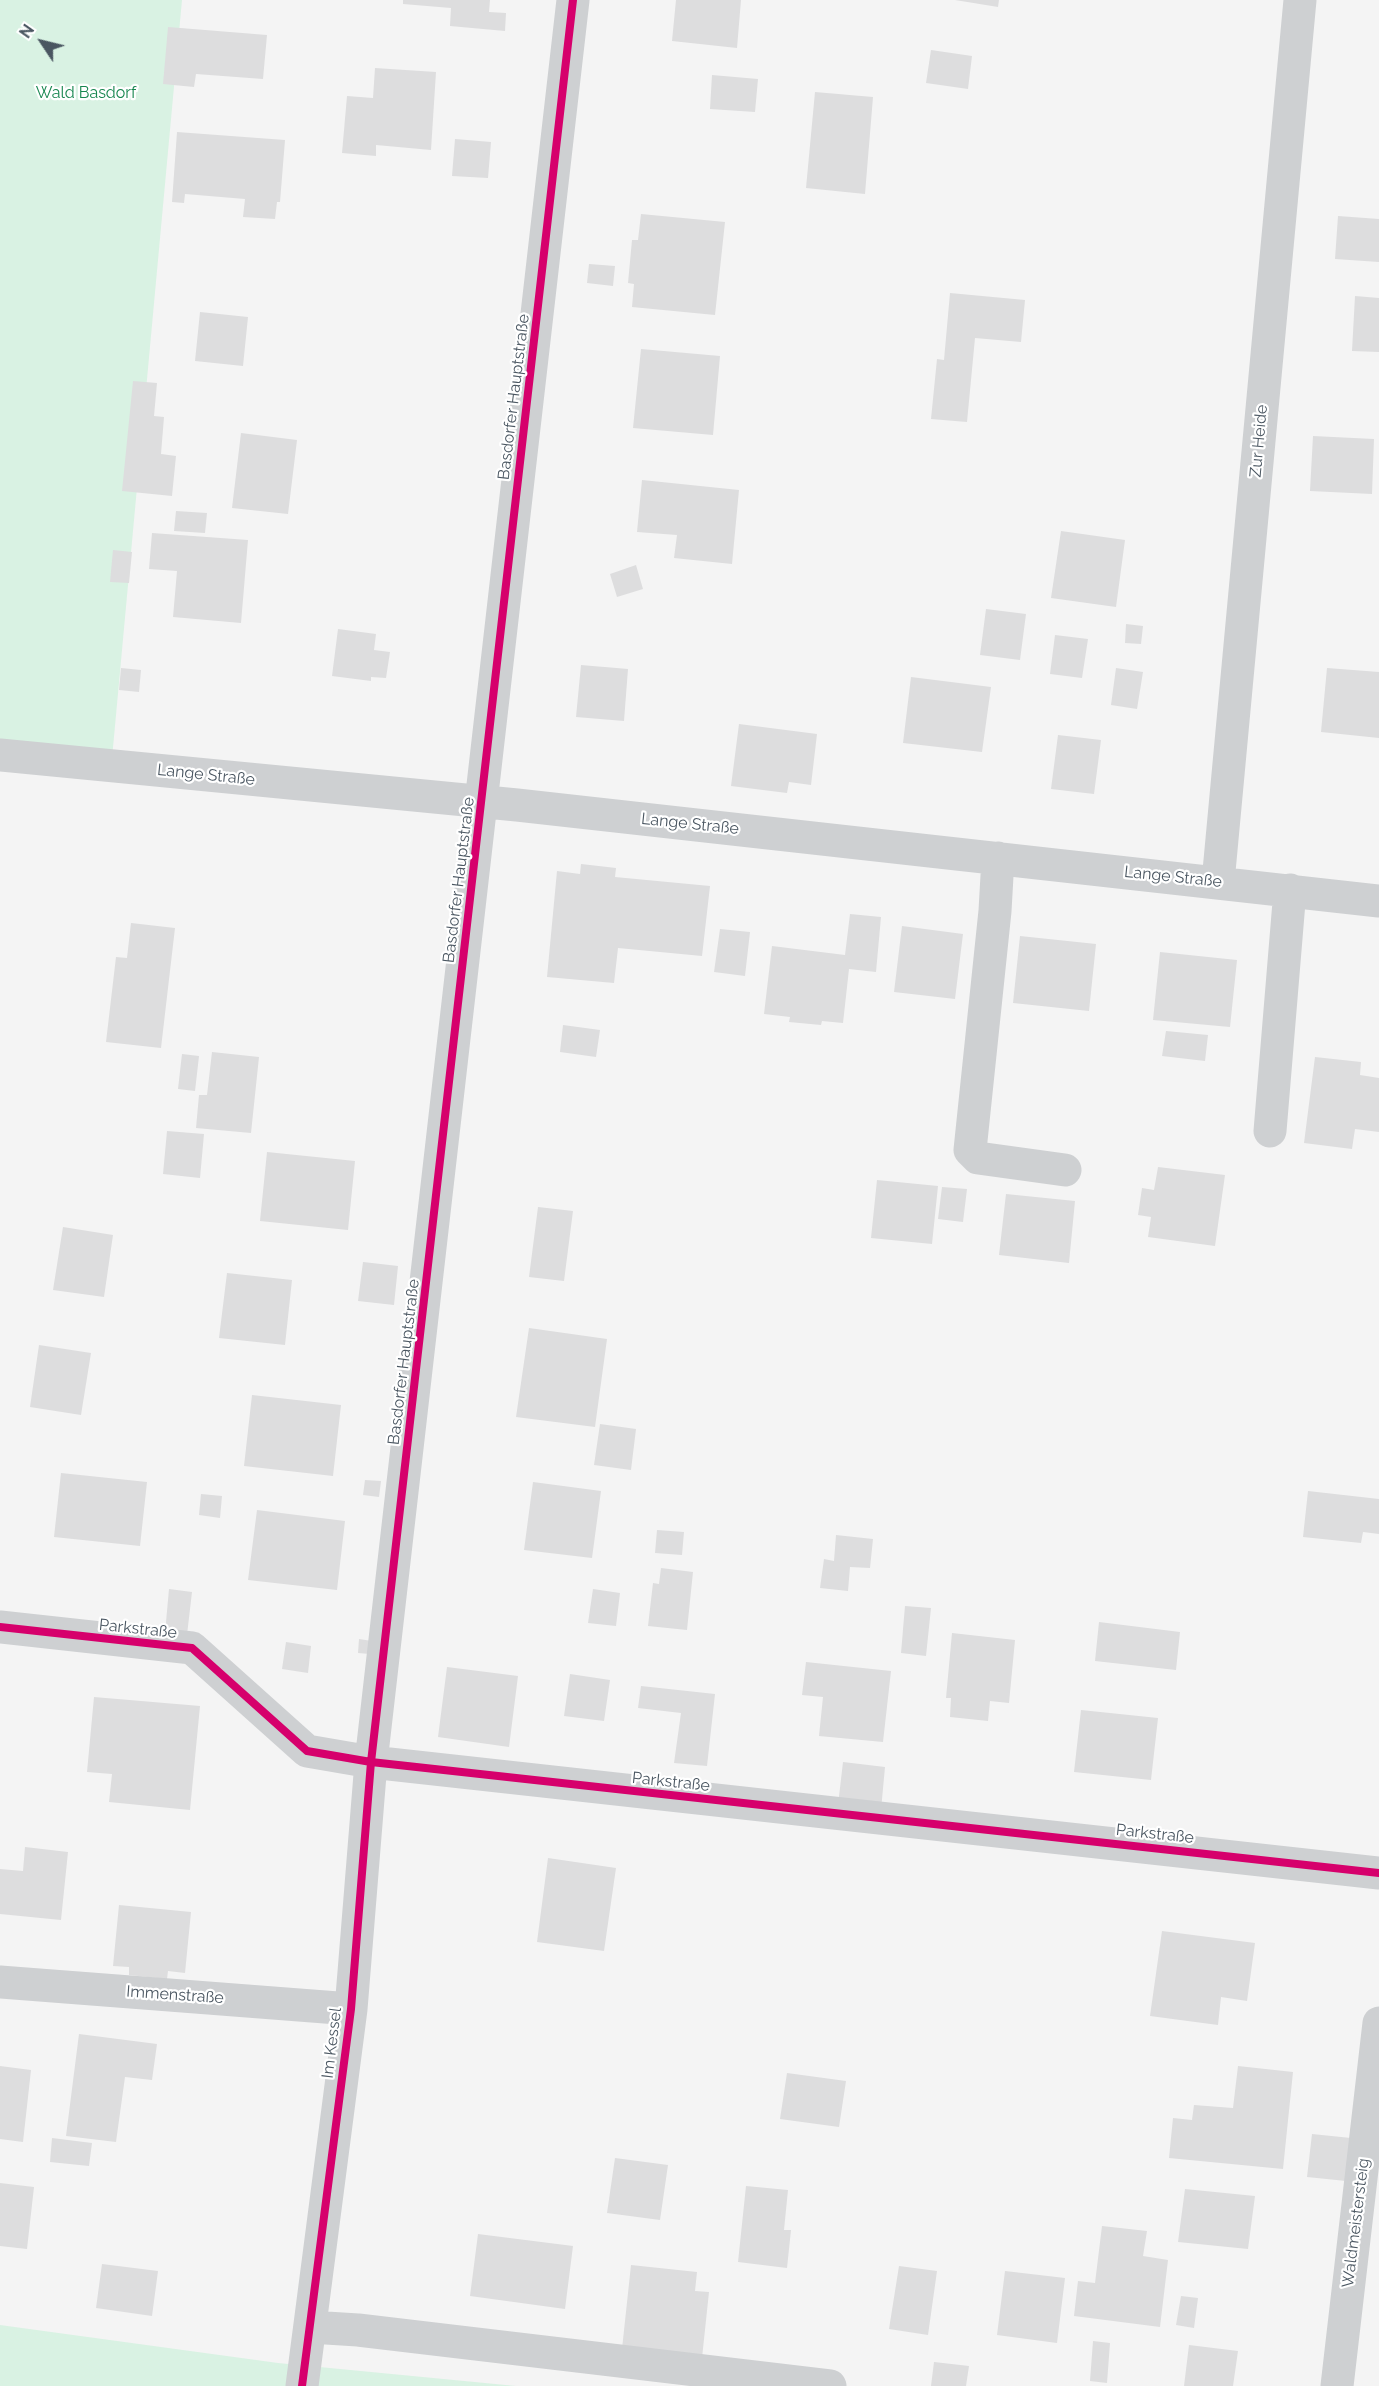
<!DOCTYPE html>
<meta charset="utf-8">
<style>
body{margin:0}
#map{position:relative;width:1379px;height:2386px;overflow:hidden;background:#f4f4f4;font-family:Raleway,sans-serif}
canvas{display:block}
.north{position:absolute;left:12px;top:12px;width:60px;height:60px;-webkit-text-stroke:4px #fff;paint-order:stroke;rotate:305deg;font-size:16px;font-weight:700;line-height:24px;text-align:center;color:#4a5661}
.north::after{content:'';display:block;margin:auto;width:21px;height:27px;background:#4a5661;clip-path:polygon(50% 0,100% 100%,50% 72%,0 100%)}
</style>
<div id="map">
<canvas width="1379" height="2386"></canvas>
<div class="north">N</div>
</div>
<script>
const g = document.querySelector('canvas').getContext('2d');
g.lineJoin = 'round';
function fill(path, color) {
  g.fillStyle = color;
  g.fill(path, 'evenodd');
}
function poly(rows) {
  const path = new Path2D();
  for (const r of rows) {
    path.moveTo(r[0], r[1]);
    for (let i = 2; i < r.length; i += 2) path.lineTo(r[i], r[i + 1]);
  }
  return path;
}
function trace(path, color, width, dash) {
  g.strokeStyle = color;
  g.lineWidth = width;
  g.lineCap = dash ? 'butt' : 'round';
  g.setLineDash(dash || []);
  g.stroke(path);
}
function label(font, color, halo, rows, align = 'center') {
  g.font = font + ' Raleway,sans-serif';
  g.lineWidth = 4.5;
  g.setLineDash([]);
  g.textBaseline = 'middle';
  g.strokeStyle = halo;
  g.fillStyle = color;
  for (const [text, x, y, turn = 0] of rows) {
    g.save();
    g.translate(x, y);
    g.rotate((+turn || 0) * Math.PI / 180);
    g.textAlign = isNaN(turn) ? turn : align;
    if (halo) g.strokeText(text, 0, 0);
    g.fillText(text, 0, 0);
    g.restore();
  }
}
fill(poly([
 [0,0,182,0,110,780,0,768],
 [0,2325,278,2363,516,2386,0,2386]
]), '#d9f2e3');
fill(poly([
 [403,0,490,0,489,12,506,13,505,31,450,26,451,8,403,4],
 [676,0,741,0,737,48,672,41],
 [955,0,999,0,998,7],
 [168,27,267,35,263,79,196,74,194,87,163,84],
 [931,50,972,56,968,89,926,83],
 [375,68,436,72,431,150,376,145,376,156,342,153,347,96,373,98],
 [712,75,758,79,755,112,710,109],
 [815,92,873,97,865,194,806,188],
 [177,132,285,140,280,202,277,202,275,219,243,217,245,199,185,194,184,203,172,202],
 [455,139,491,142,488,178,452,176],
 [641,214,725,222,715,315,632,307,634,284,628,283,632,240,638,240],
 [1338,216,1379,219,1379,262,1335,259],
 [589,264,615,266,613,286,587,283],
 [950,293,1025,300,1021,342,975,338,967,422,931,419,937,359,944,360],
 [1355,296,1379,298,1379,352,1352,351],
 [200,312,248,317,243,366,195,361],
 [641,349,720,356,713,435,633,428],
 [133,381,157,383,154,416,164,417,161,454,176,456,172,496,122,491],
 [241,433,297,440,288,514,232,508],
 [1313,436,1374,439,1372,494,1310,491],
 [642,480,739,490,732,564,674,558,677,535,637,532],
 [176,511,207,513,205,533,174,531],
 [1061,531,1125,540,1116,607,1051,598],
 [152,533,248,540,241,623,173,617,177,571,149,569],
 [113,550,132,552,129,583,110,582],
 [636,565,643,589,617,597,610,574],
 [986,609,1026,614,1020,660,980,655],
 [1126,624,1143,626,1141,644,1125,643],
 [338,629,376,634,374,650,390,652,386,678,371,677,371,681,332,676],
 [1055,635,1088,639,1082,678,1050,674],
 [581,665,628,669,624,721,576,717],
 [121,668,141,670,139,692,119,690],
 [1116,668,1143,672,1137,709,1111,705],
 [1327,668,1379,672,1379,738,1321,732],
 [911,677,991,687,982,752,903,743],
 [739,724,817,734,811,785,789,782,787,793,731,786],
 [1058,735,1101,740,1094,794,1051,789],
 [581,864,616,868,615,877,710,886,702,956,618,948,614,983,547,977,557,871,580,874],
 [850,914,881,917,876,972,849,969,843,1023,822,1021,821,1025,789,1022,790,1017,764,1014,772,946,845,955],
 [131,923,175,928,161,1048,106,1042,116,957,127,958],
 [902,926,963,934,955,999,894,992],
 [720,929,750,932,745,976,714,972],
 [1020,936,1096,944,1089,1011,1013,1003],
 [1160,952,1237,960,1230,1027,1153,1020],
 [563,1025,600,1030,596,1057,560,1052],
 [1166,1031,1208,1035,1205,1061,1162,1056],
 [212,1052,259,1057,251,1133,196,1128,199,1095,207,1095],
 [182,1054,199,1056,195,1091,178,1089],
 [1315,1057,1361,1062,1360,1075,1379,1078,1379,1132,1355,1129,1352,1149,1304,1143],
 [167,1131,204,1134,200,1178,163,1174],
 [267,1152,355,1161,348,1230,260,1221],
 [1158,1167,1225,1175,1215,1246,1148,1237,1151,1217,1138,1215,1142,1188,1154,1190],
 [877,1180,938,1186,932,1244,871,1238],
 [942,1187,967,1189,963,1222,938,1219],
 [1006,1194,1075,1201,1069,1263,999,1255],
 [538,1207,573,1211,564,1281,529,1277],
 [63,1227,113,1235,104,1297,53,1290],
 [363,1262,398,1266,394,1305,358,1301],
 [227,1273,292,1280,285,1345,219,1338],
 [529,1328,607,1339,595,1427,516,1417],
 [39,1345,91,1353,81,1415,30,1407],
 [252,1395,341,1405,333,1476,244,1466],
 [600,1424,636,1429,631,1470,594,1465],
 [61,1473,147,1482,140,1546,54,1537],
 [365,1480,381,1481,379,1497,363,1495],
 [533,1482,601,1491,592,1558,524,1550],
 [1308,1491,1379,1499,1379,1534,1363,1532,1361,1543,1303,1537],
 [201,1494,222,1496,220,1518,199,1515],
 [257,1510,345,1521,337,1590,248,1580],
 [657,1530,684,1532,682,1555,655,1553],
 [836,1535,873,1539,870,1568,850,1567,848,1591,820,1588,824,1559,834,1561],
 [661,1568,693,1572,687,1630,648,1626,653,1583,659,1584],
 [169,1589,192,1592,187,1635,165,1633],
 [593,1589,620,1593,616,1626,588,1623],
 [905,1606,931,1608,926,1656,901,1653],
 [1099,1622,1180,1632,1176,1670,1095,1661],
 [952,1633,1015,1640,1009,1703,990,1701,988,1721,950,1717,951,1698,946,1698],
 [359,1639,372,1641,370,1654,358,1653],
 [286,1642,311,1646,308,1673,282,1669],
 [806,1662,891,1671,883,1742,819,1736,823,1697,802,1695],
 [447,1667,518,1676,509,1747,438,1737],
 [570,1674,610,1680,604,1721,564,1716],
 [641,1686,715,1694,707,1766,674,1763,681,1713,638,1708],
 [94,1697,200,1706,190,1810,109,1802,112,1774,87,1772],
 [1081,1710,1158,1718,1151,1780,1074,1772],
 [843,1762,885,1767,881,1810,838,1805],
 [25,1847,68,1852,61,1920,0,1914,0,1869,23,1871],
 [548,1858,616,1868,604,1951,537,1942],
 [119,1905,191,1912,185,1973,168,1971,167,1979,129,1975,129,1967,113,1966],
 [1162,1931,1255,1943,1247,2001,1221,1997,1218,2025,1150,2016],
 [79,2034,157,2044,152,2080,125,2077,116,2142,66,2136],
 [0,2066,31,2070,23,2142,0,2139],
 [1238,2066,1293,2072,1283,2169,1169,2158,1173,2118,1192,2120,1194,2105,1233,2108],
 [787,2073,846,2081,839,2127,780,2119],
 [1312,2134,1351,2138,1346,2181,1307,2177],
 [52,2138,92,2143,89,2166,50,2162],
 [615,2158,668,2165,660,2220,607,2213],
 [0,2183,34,2187,27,2249,0,2246],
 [746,2186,788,2190,784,2230,791,2230,787,2268,738,2262],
 [1185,2189,1255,2196,1248,2249,1178,2242],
 [1102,2226,1147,2231,1143,2256,1168,2260,1160,2327,1074,2316,1078,2281,1095,2283],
 [478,2234,573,2246,565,2309,470,2296],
 [102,2264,158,2271,152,2316,96,2308],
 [631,2265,697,2272,695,2291,709,2292,702,2358,622,2349],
 [899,2266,937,2271,928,2335,889,2329],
 [1005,2271,1065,2278,1057,2343,997,2335],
 [1181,2296,1198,2298,1194,2328,1176,2325],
 [1093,2341,1110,2343,1107,2383,1090,2381],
 [1189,2345,1238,2351,1233,2386,1184,2386],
 [934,2362,969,2366,966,2386,931,2386]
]), '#ddddde');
trace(poly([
 [0,755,517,805,1379,901],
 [998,858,995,911,970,1150,978,1158,1065,1170],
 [1218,882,1300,0],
 [1270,1131,1290,890],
 [0,1627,192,1648,307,1751,371,1762,1379,1873],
 [0,1982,351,2009],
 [310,2327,358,2330,830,2386],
 [302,2386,351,2009,371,1762,573,0],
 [1337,2386,1379,2023]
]), '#ced0d2', 33);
trace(poly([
 [0,1627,192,1648,307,1751,371,1762,1379,1873],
 [302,2386,351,2009,371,1762,573,0]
]), '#d6006c', 8);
label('16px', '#17864f', '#fff', [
 ["Wald Basdorf",86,93]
]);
label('16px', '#4a5661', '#fff', [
 ["Basdorfer Hauptstraße",514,397,-83],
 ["Zur Heide",1259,441,-85],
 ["Lange Straße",206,775,6],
 ["Lange Straße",690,824,6],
 ["Lange Straße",1173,877,6],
 ["Basdorfer Hauptstraße",459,880,-83],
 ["Basdorfer Hauptstraße",404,1362,-83],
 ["Parkstraße",138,1629,6],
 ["Parkstraße",671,1782,6],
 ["Parkstraße",1155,1834,6],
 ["Immenstraße",175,1995,4],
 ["Im Kessel",332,2043,-83],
 ["Waldmeistersteig",1356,2223,-83]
]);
</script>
